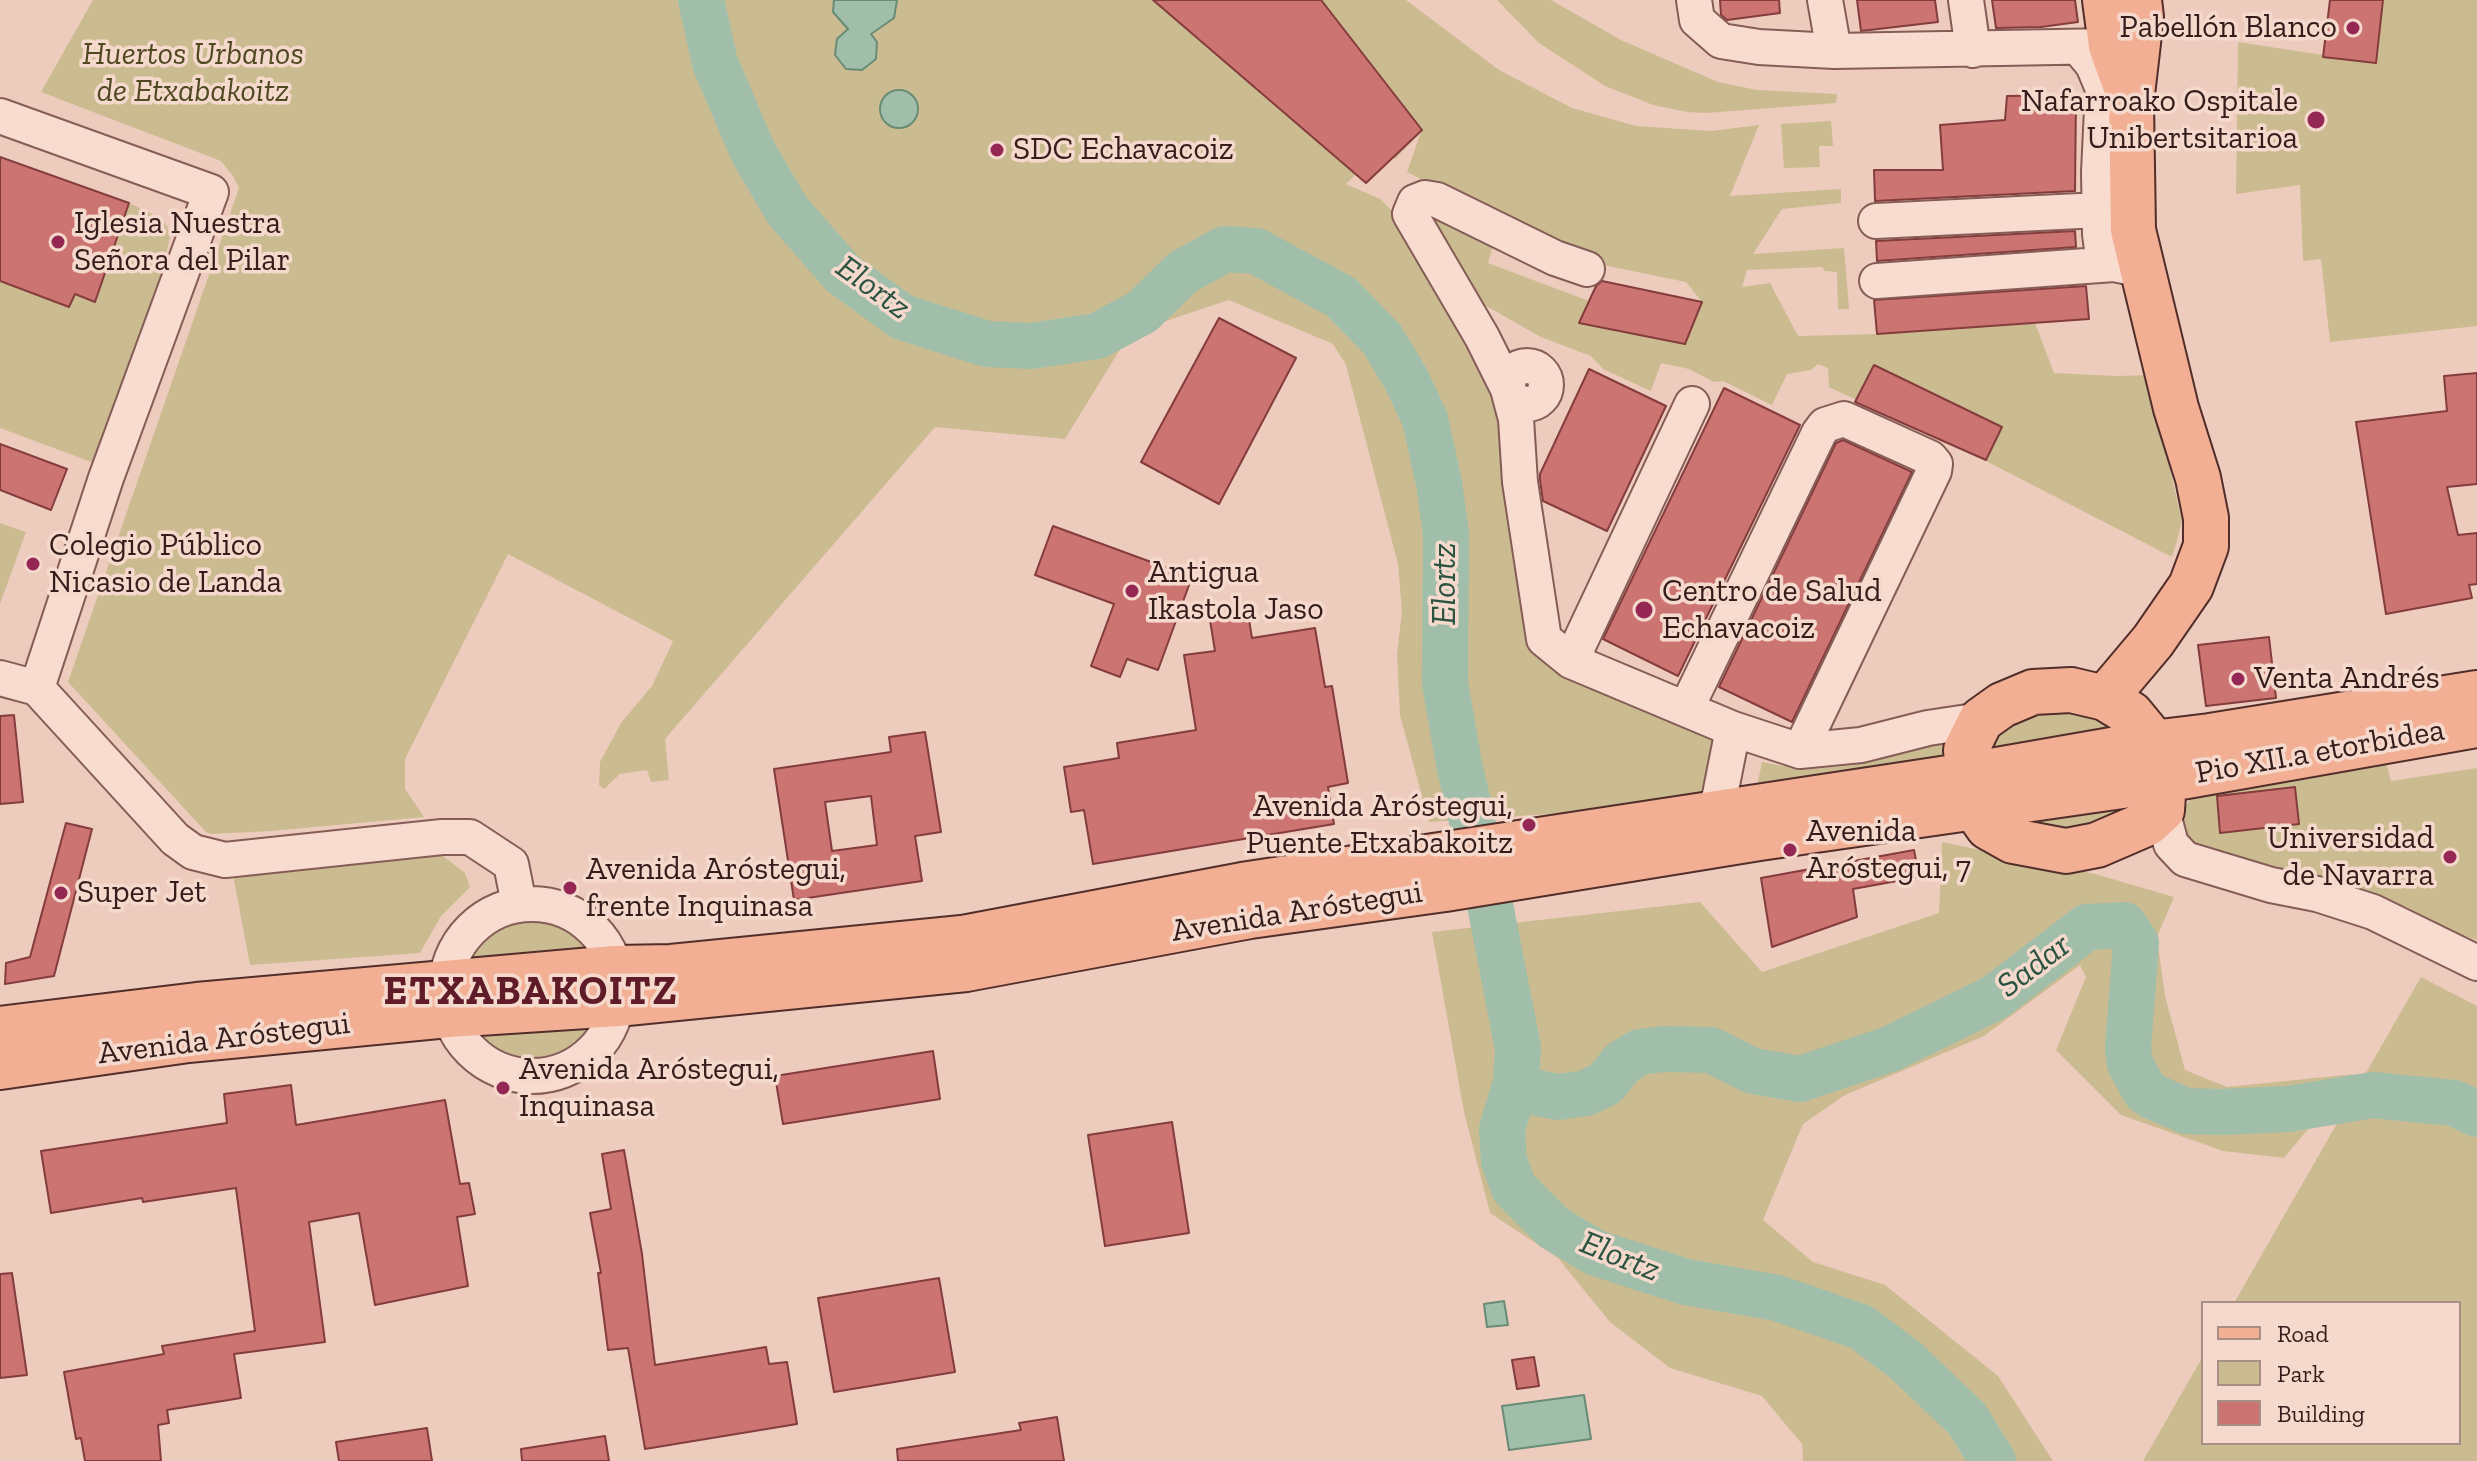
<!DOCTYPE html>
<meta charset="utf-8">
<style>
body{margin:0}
#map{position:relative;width:2477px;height:1461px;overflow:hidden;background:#edccbd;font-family:"Zilla Slab",serif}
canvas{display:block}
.legend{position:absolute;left:2201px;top:1301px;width:260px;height:144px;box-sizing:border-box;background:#f5d9cc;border:2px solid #a88e85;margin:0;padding:10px 14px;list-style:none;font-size:24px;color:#341d1b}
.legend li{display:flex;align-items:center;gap:16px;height:40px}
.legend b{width:40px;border:2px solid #a88e85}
</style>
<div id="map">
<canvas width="2477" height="1461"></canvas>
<ul class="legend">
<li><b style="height:10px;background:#f2af93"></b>Road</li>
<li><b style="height:22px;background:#cbbb91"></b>Park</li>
<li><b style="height:22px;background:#cc7472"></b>Building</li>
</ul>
</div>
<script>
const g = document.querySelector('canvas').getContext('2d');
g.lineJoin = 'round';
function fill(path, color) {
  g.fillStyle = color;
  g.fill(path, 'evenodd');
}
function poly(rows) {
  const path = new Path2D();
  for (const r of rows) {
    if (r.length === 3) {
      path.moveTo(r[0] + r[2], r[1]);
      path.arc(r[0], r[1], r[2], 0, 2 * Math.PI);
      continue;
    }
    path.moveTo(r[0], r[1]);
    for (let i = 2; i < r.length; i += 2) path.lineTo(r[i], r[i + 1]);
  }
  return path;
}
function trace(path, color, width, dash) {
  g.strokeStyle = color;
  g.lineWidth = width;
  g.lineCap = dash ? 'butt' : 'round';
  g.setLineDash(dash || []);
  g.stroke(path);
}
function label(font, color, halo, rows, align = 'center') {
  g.font = font + ' "Zilla Slab",serif';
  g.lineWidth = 7;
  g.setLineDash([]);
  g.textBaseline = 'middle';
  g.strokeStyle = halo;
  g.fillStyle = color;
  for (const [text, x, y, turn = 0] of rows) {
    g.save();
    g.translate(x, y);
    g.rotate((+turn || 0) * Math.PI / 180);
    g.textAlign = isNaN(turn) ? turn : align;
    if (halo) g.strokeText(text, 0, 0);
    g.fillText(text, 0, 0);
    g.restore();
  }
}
fill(poly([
 [93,0,1406,0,1499,70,1572,108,1636,126,1711,131,1759,125,1730,196,1841,189,1841,203,1782,209,1753,254,1844,248,1849,309,1838,309,1837,272,1824,271,1823,267,1747,270,1742,287,1770,283,1798,336,1877,334,2035,323,2054,373,2118,376,2148,375,2182,521,2177,541,2172,557,1986,461,1829,387,1828,368,1818,364,1811,370,1787,374,1772,405,1723,381,1714,382,1689,369,1661,363,1651,391,1603,369,1591,356,1541,337,1481,303,1423,215,1436,208,1496,235,1488,263,1589,301,1579,323,1685,344,1702,302,1686,282,1603,265,1553,249,1407,172,1421,132,1395,159,1387,152,1387,161,1366,183,1355,175,1346,184,1380,199,1405,224,1486,378,1500,423,1529,639,1716,740,1711,783,1698,797,1549,814,1429,822,1400,715,1397,655,1402,611,1398,564,1346,365,1333,344,1229,300,1130,333,1065,439,935,427,665,739,669,780,651,782,647,770,620,774,604,789,599,785,600,762,621,723,652,686,673,641,508,554,405,759,405,789,424,817,271,831,211,834,206,832,68,682,239,188,233,176,221,161,41,92],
 [1497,0,1551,0,1621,40,1718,82,1757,90,1837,94,1836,103,1706,113,1687,112,1653,105,1605,86,1539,43],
 [2383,0,2477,0,2477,326,2330,342,2321,259,2303,261,2300,185,2236,194,2238,42,2376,63],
 [1831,121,1833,146,1819,146,1820,167,1784,168,1781,124],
 [129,203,162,219,171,233,149,329,102,466,0,428,0,281,69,307,75,294,95,302],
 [0,523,26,532,0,604],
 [2081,706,2128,735,1984,752,2010,713],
 [1941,741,1947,751,1935,763,1753,806,1762,762,1804,770,1854,765],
 [2386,762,2391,781,2477,768,2477,940,2449,930,2409,908,2367,892,2305,873,2208,852,2190,845,2179,815,2194,794,2217,794],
 [2141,796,2142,808,2085,836,2015,818],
 [1942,842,2095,874,2174,897,2157,937,2165,996,2185,1070,2227,1087,2354,1074,2284,1158,2223,1151,2121,1115,2056,1050,2086,977,2080,965,1984,1036,1845,1095,1803,1124,1763,1220,1813,1262,1885,1285,1998,1376,2053,1461,1803,1461,1802,1444,1762,1396,1670,1368,1610,1322,1558,1258,1490,1213,1464,1112,1432,932,1700,902,1762,972,1939,913],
 [442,855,465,873,470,887,441,916,420,953,250,965,233,875],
 [531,921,562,924,580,939,587,951,473,960,477,943,505,925],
 [2421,977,2477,1006,2477,1461,2143,1461,2203,1356,2203,1443,2459,1443,2459,1303,2234,1303],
 [586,1021,594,1034,567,1056,540,1064,503,1057,488,1046,480,1029]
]), '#cbbb91');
const water = poly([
 [834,0,897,0,894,18,871,34,877,42,876,59,862,70,846,69,835,55,837,39,848,29,833,12,834,0],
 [899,109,19],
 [1504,1301,1508,1325,1487,1327,1484,1304,1504,1301],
 [1584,1395,1591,1439,1509,1450,1502,1406,1584,1395]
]);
fill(water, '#a1beaa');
trace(water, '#688c75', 2);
trace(poly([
 [701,0,715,63,753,152,787,210,843,274,902,317,987,344,1031,346,1097,336,1142,312,1183,272,1225,249,1256,251,1341,297,1382,339,1406,379,1425,419,1439,483,1446,534,1445,683,1459,764,1482,864,1518,1048,1516,1082,1502,1129,1504,1161,1514,1188,1554,1228,1596,1253,1686,1282,1777,1298,1861,1327,1905,1360,1967,1419,1993,1461],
 [1516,1082,1533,1092,1558,1097,1586,1093,1605,1084,1622,1063,1640,1052,1664,1049,1711,1050,1753,1071,1800,1079,1890,1049,1994,998,2087,927,2124,925,2136,943,2128,1049,2130,1064,2145,1091,2154,1097,2186,1111,2221,1112,2288,1109,2373,1095,2454,1103,2477,1114]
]), '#a1beaa', 46);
const building = poly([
 [1153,0,1321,0,1422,130,1366,183,1153,0],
 [1720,0,1779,0,1780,13,1727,20,1721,15,1720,0],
 [1857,0,1935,0,1938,22,1861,31,1857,0],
 [1992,0,2075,0,2078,22,2041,27,1996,28,1992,0],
 [2330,0,2383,0,2376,63,2323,57,2330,0],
 [2076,95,2075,191,1875,201,1874,170,1943,170,1940,125,2005,120,2007,96,2076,95],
 [0,157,129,203,95,302,75,294,69,307,0,281,0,157],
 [2075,231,2076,247,1877,261,1876,241,2075,231],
 [1602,281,1702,302,1685,344,1579,323,1596,286,1602,281],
 [2086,286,2089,319,1877,334,1874,300,2086,286],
 [1219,318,1296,358,1219,504,1141,462,1219,318],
 [1874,365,2002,427,1986,460,1855,402,1874,365],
 [1589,369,1666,406,1607,531,1543,501,1540,480,1540,474,1589,369],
 [2477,373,2477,484,2447,487,2458,535,2477,533,2477,584,2469,585,2472,598,2386,614,2356,422,2447,411,2444,376,2477,373],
 [1724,388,1800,425,1678,676,1603,639,1724,388],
 [1843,440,1912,472,1792,722,1719,687,1836,443,1843,440],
 [0,444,67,469,51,510,0,490,0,444],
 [1053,526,1192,577,1158,670,1127,659,1120,677,1091,666,1114,604,1035,575,1053,526],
 [1248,614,1252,638,1315,628,1325,687,1332,686,1348,783,1328,787,1334,824,1093,864,1084,810,1071,812,1064,767,1119,758,1117,743,1196,730,1184,655,1215,651,1210,620,1248,614],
 [2269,637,2276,698,2206,706,2198,645,2269,637],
 [14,715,23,802,0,804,0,716,14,715],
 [925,732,941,832,915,836,922,881,794,900,774,769,891,752,889,737,925,732],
 [871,796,877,845,832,851,825,802,871,796],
 [2295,787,2299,824,2220,833,2217,796,2295,787],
 [66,823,92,829,54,976,5,984,6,963,30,957,66,823],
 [1914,850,1919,877,1853,889,1857,917,1772,947,1761,878,1914,850],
 [933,1051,940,1099,783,1124,775,1076,933,1051],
 [291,1085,296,1125,445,1100,460,1184,469,1183,475,1214,457,1217,468,1286,375,1305,359,1213,309,1222,325,1342,234,1354,241,1398,167,1410,169,1423,158,1425,161,1461,85,1461,81,1438,76,1439,64,1372,164,1354,162,1346,255,1331,236,1188,143,1202,142,1198,51,1213,41,1151,227,1123,224,1094,291,1085],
 [1172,1122,1189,1233,1105,1246,1088,1135,1172,1122],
 [624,1150,642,1254,655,1365,766,1347,769,1364,787,1362,797,1424,645,1449,628,1348,608,1350,598,1273,601,1273,590,1213,611,1209,602,1154,624,1150],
 [12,1273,27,1375,0,1378,0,1274,12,1273],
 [939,1278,955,1372,834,1392,818,1298,939,1278],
 [1534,1357,1539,1386,1517,1389,1512,1360,1534,1357],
 [1057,1417,1064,1461,898,1461,897,1449,1021,1430,1019,1423,1057,1417],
 [427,1428,432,1461,339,1461,336,1442,427,1428],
 [605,1436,609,1461,522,1461,521,1449,605,1436]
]);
fill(building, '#cc7472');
trace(building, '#843c3c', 2);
const minor = poly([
 [1694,0,1697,20,1721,41,1759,47,1834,51,2111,46],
 [1825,0,1834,51],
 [1966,0,1973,50],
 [2079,48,2093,65,2103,89,2099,172,2100,234,2104,264],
 [0,116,211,192,106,478,37,688],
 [1876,221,2100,210],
 [1587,269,1555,258,1437,200,1425,198,1415,202,1410,214,1482,337,1508,389,1516,419,1520,482,1544,639,1571,661,1733,729,1800,751,1861,745,1928,728,1981,720],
 [1877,281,2114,264,2144,270],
 [1527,385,19],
 [1571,661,1692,404],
 [0,678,37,688],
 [37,688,175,839,193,852,225,860,442,837,470,837,511,864,519,904],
 [1686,709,1819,433,1825,425,1844,419,1930,458,1935,464,1934,471,1800,751],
 [2162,810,2171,844,2185,859,2271,885,2317,894,2373,912,2477,963],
 [1714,812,1720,795,1733,729],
 [532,990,86]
]);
const major = poly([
 [2105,0,2111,46,2124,82],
 [2071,690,2105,698,2131,714,2145,731,2152,743,2164,780,2162,810,2148,823,2097,845,2066,851,2013,841,1988,827,1979,814,1968,775,1966,750,1981,720,2002,705,2033,692,2071,690],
 [2105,698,2153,641,2191,586,2206,546,2206,518,2198,478,2176,408,2133,230,2131,103,2141,17,2139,0],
 [0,1029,197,1005,615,968,671,967,962,938,1242,885,1968,775,2152,743,2210,736,2477,693],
 [0,1067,188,1040,448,1015,617,1004,966,969,1250,916,1445,889,1759,838,2164,780,2477,725]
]);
trace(minor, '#855d56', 38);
trace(major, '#522e2b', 48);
trace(minor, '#f8dcd0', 34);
trace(major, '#f2af93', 44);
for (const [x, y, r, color] of [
 [2353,28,8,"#942753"],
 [2316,120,10,"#942753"],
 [997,150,8,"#942753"],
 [58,242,8,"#942753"],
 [33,564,8,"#942753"],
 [1132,591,8,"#942753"],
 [1644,610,10,"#942753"],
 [2238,679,8,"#942753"],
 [1529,825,8,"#942753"],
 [1790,850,8,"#942753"],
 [2450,857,8,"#942753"],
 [570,888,8,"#942753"],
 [61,893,8,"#942753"],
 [503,1088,8,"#942753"]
]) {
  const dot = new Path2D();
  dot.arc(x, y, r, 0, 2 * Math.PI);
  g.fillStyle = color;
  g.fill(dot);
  trace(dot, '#f5d9cc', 3);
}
label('32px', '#341d1b', '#f5d9cc', [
 ["Pabellón Blanco",2337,28,"right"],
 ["Nafarroako Ospitale",2298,102,"right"],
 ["Unibertsitarioa",2298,139,"right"],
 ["SDC Echavacoiz",1013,150],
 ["Iglesia Nuestra",74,224],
 ["Señora del Pilar",74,261],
 ["Colegio Público",49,546],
 ["Nicasio de Landa",49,583],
 ["Antigua",1148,573],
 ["Ikastola Jaso",1148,610],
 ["Centro de Salud",1662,592],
 ["Echavacoiz",1662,629],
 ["Venta Andrés",2254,679],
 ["Avenida Aróstegui,",1513,807,"right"],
 ["Puente Etxabakoitz",1513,844,"right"],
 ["Avenida",1806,832],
 ["Aróstegui, 7",1806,869],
 ["Universidad",2434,839,"right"],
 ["de Navarra",2434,876,"right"],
 ["Avenida Aróstegui,",586,870],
 ["frente Inquinasa",586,907],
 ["Super Jet",77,893],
 ["Avenida Aróstegui,",519,1070],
 ["Inquinasa",519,1107]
], 'left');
label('italic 32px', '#504a22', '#f5d9cc', [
 ["Huertos Urbanos",193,55],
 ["de Etxabakoitz",193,92]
]);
label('32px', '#341d1b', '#f5d9cc', [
 ["Pio XII.a etorbidea",2320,752,-10],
 ["Avenida Aróstegui",1297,912,-9],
 ["Avenida Aróstegui",224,1039,-7]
]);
label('italic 34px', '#2a5441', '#f5d9cc', [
 ["Elortz",873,288,36],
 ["Elortz",1445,584,-90],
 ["Sadar",2034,966,-37],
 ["Elortz",1620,1257,22]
]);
g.letterSpacing = '2px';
label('bold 40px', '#601b28', '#f5d9cc', [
 ["ETXABAKOITZ",531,993]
]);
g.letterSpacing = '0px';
</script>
